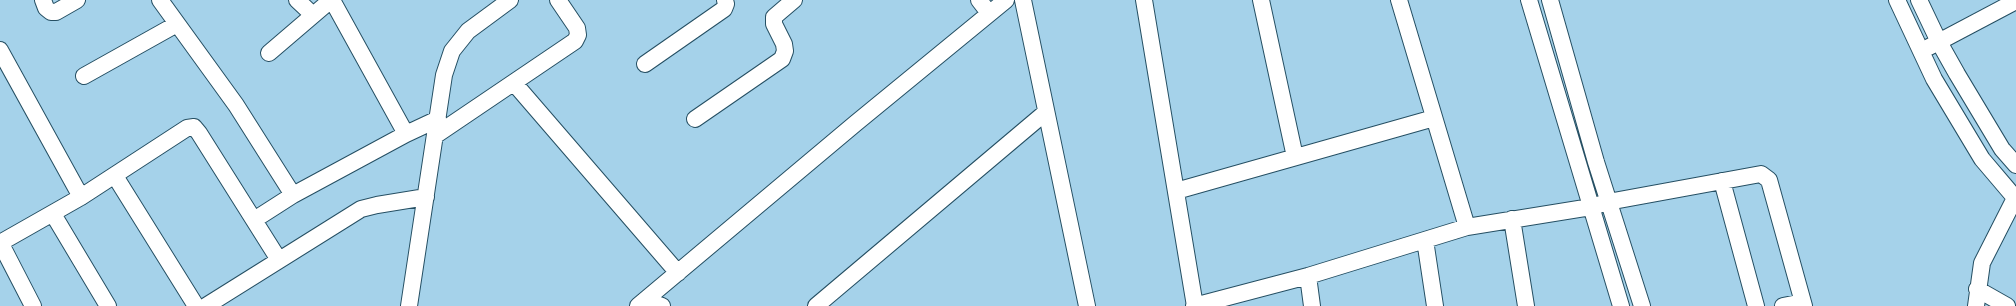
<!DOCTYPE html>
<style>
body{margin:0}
canvas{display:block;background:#a5d2ea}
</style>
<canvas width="2016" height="306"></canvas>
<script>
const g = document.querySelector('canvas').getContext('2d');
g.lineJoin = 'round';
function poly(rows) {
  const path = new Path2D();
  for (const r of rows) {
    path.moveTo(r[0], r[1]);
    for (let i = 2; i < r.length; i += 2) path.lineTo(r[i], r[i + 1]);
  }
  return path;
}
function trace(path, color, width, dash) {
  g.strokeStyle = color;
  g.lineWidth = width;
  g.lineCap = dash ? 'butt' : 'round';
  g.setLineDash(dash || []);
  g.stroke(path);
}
const minor = poly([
 [43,0,46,8,51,12,56,12,77,0],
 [160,0,236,105,293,195],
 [297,0,313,15],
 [332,0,406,134],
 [979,0,989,13],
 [1023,0,1087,306],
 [1144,0,1195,306],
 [1261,0,1295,157],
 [1399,0,1467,227],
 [1529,0,1621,306],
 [1550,0,1596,162,1642,306],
 [1897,0,1934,79,1982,159,2016,199],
 [1919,0,1939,42,1957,74,2002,149,2016,165],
 [1929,47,2016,1],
 [0,50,81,197],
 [269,53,331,0],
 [645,64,724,9,726,4,725,0],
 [84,76,177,24],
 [514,83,678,273],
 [695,119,782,59,785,51,784,44,774,24,774,17,794,0],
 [436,135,575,41,578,35,577,28,558,0],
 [115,176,196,306],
 [1722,181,1756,306],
 [1176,191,1434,118],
 [53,214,108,306],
 [1512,219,1526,306],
 [254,220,293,195,406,134,438,119],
 [1425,240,1435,306],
 [0,242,33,306],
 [0,243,81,197,187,128,194,127,199,133,279,260],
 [1308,276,1312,306],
 [1977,289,2007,306],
 [645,300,662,306],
 [206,306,361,209,377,205,426,197],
 [409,306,444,75,452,51,468,31,510,0],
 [638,306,856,123,1006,0],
 [816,306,1046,112],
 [1194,306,1308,276,1467,227,1591,207,1608,202,1761,174,1769,180,1804,306],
 [1783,306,1803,302],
 [1976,306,1982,263,2016,196]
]);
trace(minor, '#254f63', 18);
trace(minor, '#fff', 16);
</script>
